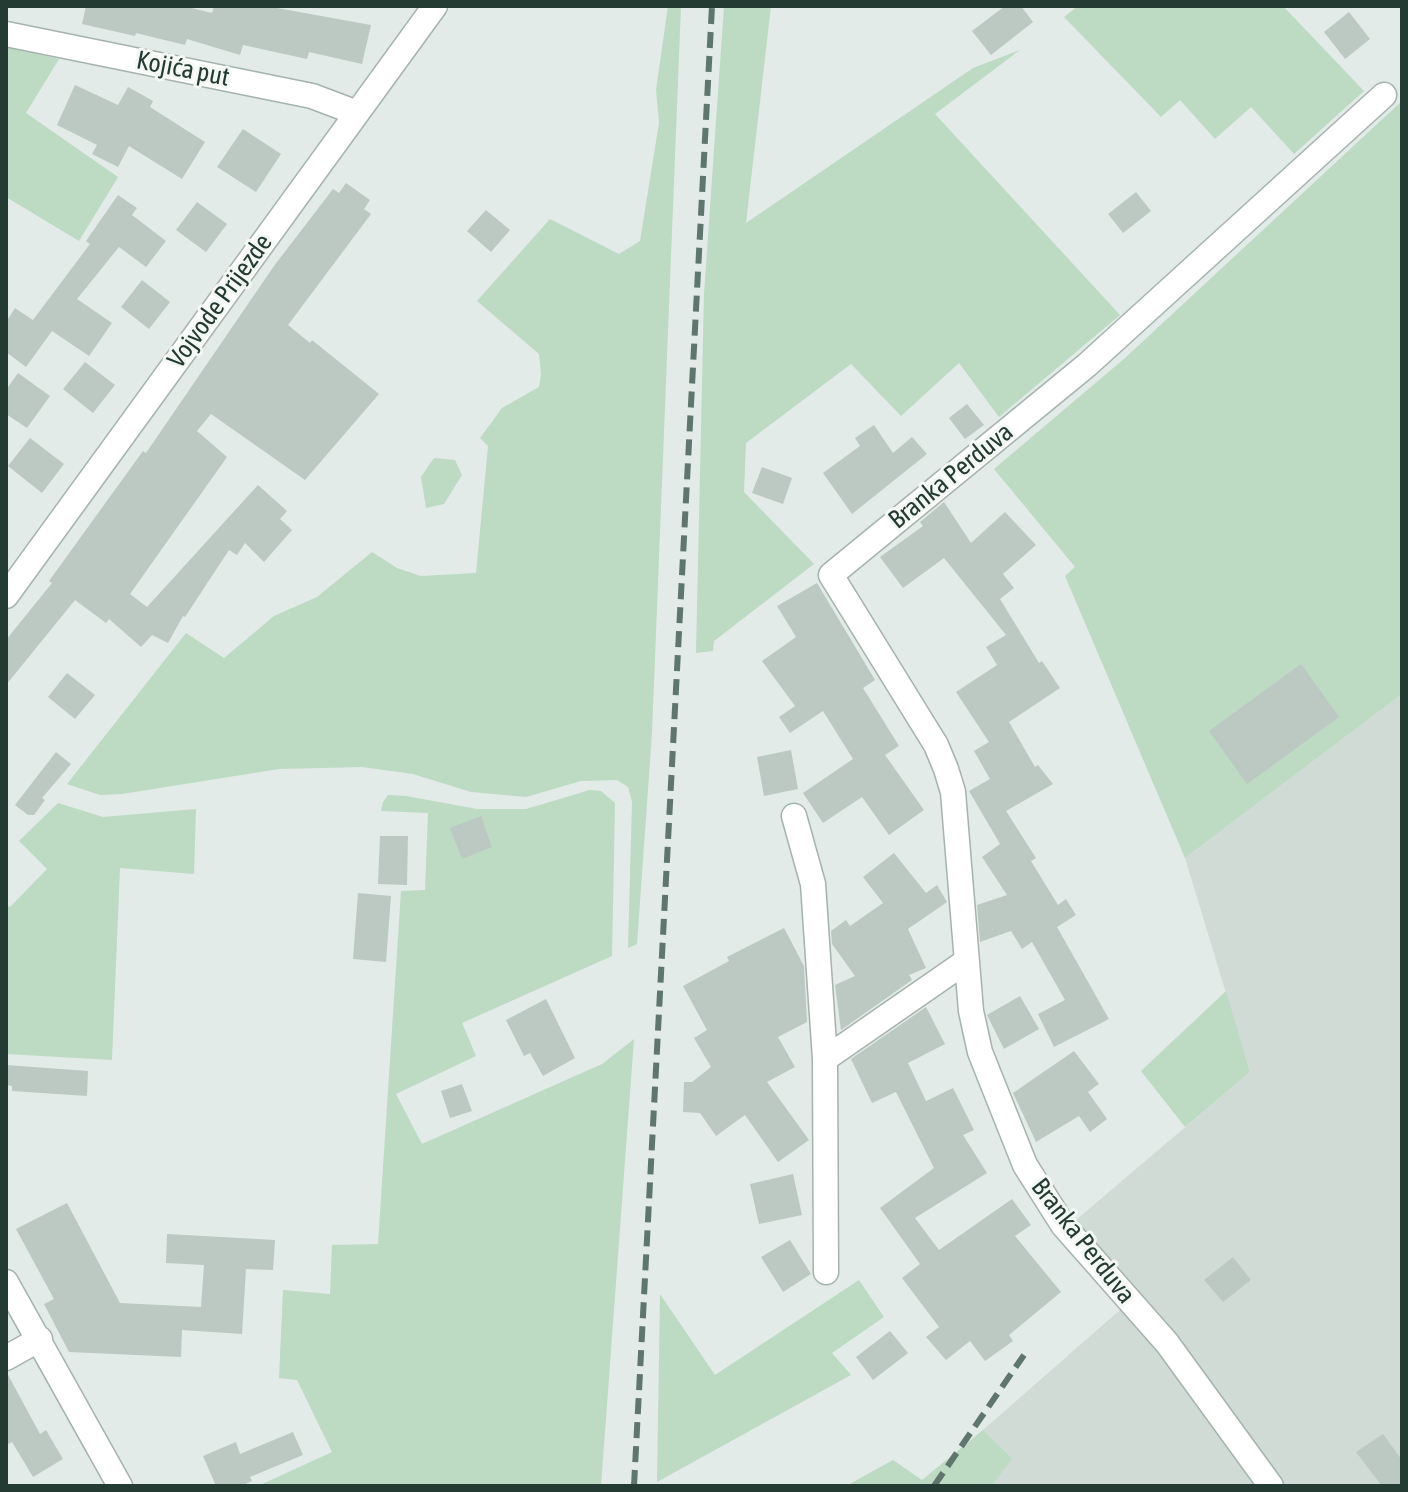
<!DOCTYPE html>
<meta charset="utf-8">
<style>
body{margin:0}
#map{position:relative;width:1408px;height:1492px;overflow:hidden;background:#e2ebe7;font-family:"Asap Condensed",sans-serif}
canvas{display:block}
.frame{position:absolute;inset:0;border:8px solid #243b33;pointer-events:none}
</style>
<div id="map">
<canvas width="1408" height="1492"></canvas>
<div class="frame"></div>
</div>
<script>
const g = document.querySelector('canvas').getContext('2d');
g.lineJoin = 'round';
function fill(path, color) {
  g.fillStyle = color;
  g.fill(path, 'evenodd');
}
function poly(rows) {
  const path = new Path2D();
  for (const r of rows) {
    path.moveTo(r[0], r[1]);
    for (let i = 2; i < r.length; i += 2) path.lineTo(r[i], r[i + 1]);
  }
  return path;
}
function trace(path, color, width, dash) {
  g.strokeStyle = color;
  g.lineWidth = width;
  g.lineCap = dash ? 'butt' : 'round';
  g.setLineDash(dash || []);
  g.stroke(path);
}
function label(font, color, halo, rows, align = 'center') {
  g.font = font + ' "Asap Condensed",sans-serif';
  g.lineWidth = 6;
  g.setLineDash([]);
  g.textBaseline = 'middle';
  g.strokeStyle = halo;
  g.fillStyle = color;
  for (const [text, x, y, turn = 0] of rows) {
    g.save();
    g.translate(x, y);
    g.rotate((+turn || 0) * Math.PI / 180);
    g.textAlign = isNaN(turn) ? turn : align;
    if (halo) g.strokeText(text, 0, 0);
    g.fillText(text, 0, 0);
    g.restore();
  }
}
fill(poly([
 [1402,694,1402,1486,992,1486,1011,1457,983,1430,1137,1295,1076,1220,1250,1072,1185,858]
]), '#d1dbd6');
fill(poly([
 [668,6,681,6,652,733,637,944,628,948,632,802,628,787,617,780,581,781,526,797,471,792,413,774,362,767,279,769,122,794,100,795,67,784,186,633,224,658,274,616,317,597,372,552,397,568,421,576,476,573,488,446,480,438,502,408,539,387,541,374,539,354,477,301,550,219,619,254,640,241,659,123,656,90],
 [724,6,771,6,746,223,973,68,1020,50,935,114,1120,315,999,417,959,363,901,416,851,364,746,443,744,492,814,564,714,641,713,651,696,653,704,294],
 [1078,6,1283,6,1364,91,1294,154,1251,107,1215,139,1180,100,1161,117,1064,17],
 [6,47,59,59,26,113,118,177,79,241,6,197],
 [1402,101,1402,694,1185,858,1065,576,1075,567,994,469,1125,358],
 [434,458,455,460,462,475,444,504,426,508,421,477],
 [590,790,601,791,615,803,612,956,462,1023,476,1056,396,1094,422,1144,602,1064,634,1039,601,1486,258,1486,332,1452,297,1380,279,1378,283,1290,330,1294,332,1245,378,1244,401,891,425,890,428,813,381,811,383,802,388,795,406,796,477,809,526,809],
 [58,803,103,817,196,809,194,874,120,868,112,1060,6,1054,6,905,10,907,47,869,19,841],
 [1226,991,1250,1072,1185,1127,1141,1071],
 [859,1280,884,1317,832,1353,851,1375,657,1482,660,1294,715,1375],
 [983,1430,1012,1458,992,1486,846,1486,893,1460,922,1480]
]), '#bddac3');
fill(poly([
 [86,6,183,6,212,13,214,6,266,6,371,25,362,64,309,52,307,59,243,45,240,55,187,39,185,45,136,33,135,36,82,24],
 [1005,6,1021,6,1033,22,991,55,972,31],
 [1349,12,1370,39,1345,59,1324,32],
 [75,85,118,105,128,87,153,101,150,107,205,142,182,179,129,146,118,167,92,154,97,145,57,125],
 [243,129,281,154,256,192,217,167],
 [346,183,370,200,364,209,371,214,288,325,310,343,312,340,379,394,305,480,211,414,197,431,227,457,130,594,147,607,258,485,287,511,280,519,292,530,264,562,245,543,237,555,229,550,185,617,183,616,168,643,152,635,141,647,109,619,106,623,75,600,6,685,6,640,52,583,49,581,143,451,146,453,274,266,333,189,339,193],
 [1136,192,1151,211,1123,233,1108,214],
 [118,195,137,208,132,215,166,241,146,267,119,247,77,299,112,323,89,356,52,331,26,367,6,352,6,322,15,308,33,320,90,244,86,241],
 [197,202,227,224,206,252,176,230],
 [486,210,510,230,491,252,467,231],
 [142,280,170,302,149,329,121,307],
 [85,362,115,385,93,413,63,389],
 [18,373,50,396,27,428,6,414,6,390],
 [967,404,984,425,965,439,949,418],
 [874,425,893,453,912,437,927,454,852,514,823,473,860,446,855,438],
 [30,438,64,464,42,493,8,466],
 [762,467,792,478,783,504,752,493],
 [944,502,971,543,1005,512,1036,545,1003,574,1014,588,1000,599,1039,663,1042,661,1060,688,1009,722,1035,767,1038,765,1053,784,1006,811,1036,858,1031,861,1058,905,1066,899,1076,915,1057,927,1109,1019,1054,1047,1038,1014,1065,1000,1032,942,1022,949,1011,931,980,942,977,905,1007,895,982,857,1000,844,969,791,990,779,974,751,989,742,956,692,997,665,986,647,1006,635,944,558,903,588,880,557,923,526,920,522],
 [817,583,875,680,863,688,899,746,885,755,924,810,889,835,862,797,823,823,803,793,853,759,823,711,790,733,779,717,795,706,762,661,796,637,777,606],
 [1301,664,1339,717,1247,784,1209,731],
 [67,673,95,695,75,719,48,697],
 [791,750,798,789,764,796,757,757],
 [56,752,71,764,42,798,45,800,34,815,28,815,15,805],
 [481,816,492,847,462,859,450,828],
 [380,836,408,836,407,885,378,884],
 [894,853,926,893,937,885,947,902,908,929,926,968,909,975,912,980,841,1030,835,985,855,976,832,944,831,931,846,920,850,926,883,903,863,877],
 [358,893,391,896,386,962,353,959],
 [784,928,804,966,807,1022,778,1037,795,1067,767,1082,809,1140,778,1162,745,1115,716,1136,700,1113,683,1112,684,1082,692,1082,711,1067,694,1038,707,1030,683,986,729,961,727,957],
 [1020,996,1039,1029,1004,1049,987,1015],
 [546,999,575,1058,543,1076,530,1053,524,1056,506,1020],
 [926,1007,945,1044,908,1063,926,1101,953,1088,974,1130,963,1135,987,1173,915,1218,939,1250,1012,1199,1031,1225,1015,1236,1061,1292,1009,1335,1013,1341,985,1361,970,1341,946,1360,926,1337,939,1327,902,1278,920,1264,880,1208,934,1168,896,1092,872,1103,851,1059],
 [1074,1051,1099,1084,1088,1092,1107,1119,1090,1132,1079,1116,1036,1142,1013,1093],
 [6,1065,88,1071,87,1096,12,1091,12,1086,6,1085],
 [462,1084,472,1111,450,1118,441,1091],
 [793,1174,802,1215,759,1224,750,1184],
 [67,1203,120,1303,201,1307,204,1265,166,1263,167,1234,275,1240,273,1270,246,1269,242,1334,182,1330,181,1357,69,1352,44,1304,54,1299,16,1229],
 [790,1240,811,1274,783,1292,761,1257],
 [1233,1257,1251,1280,1223,1302,1204,1280],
 [890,1331,908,1353,873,1380,856,1357],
 [7,1373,40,1434,46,1430,63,1459,33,1477,12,1442,6,1445],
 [293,1432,303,1455,250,1477,252,1481,241,1486,216,1486,203,1456,236,1442,240,1454],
 [1383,1434,1402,1460,1402,1486,1382,1486,1356,1452]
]), '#bbc9c2');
const minor = poly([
 [6,34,312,96,357,113],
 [6,596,435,6],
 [794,816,813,884,825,1059],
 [826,1272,825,1059,965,962],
 [6,1282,120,1486],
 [6,1358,40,1339],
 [1271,1486,1167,1343,1063,1225,1025,1165,980,1052,971,1011,953,792,946,769,936,745,831,575,1087,365,1384,95]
]);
trace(minor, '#a5b3ad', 27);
trace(minor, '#fff', 24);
trace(poly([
 [634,1486,712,6],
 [934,1486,1024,1355]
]), '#5e766e', 6, [16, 8]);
label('26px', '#243b33', '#f3f8f5', [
 ["Kojića put",183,69,11],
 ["Vojvode Prijezde",220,301,-54],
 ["Branka Perduva",951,476,-39],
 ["Branka Perduva",1083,1241,52]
]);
</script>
